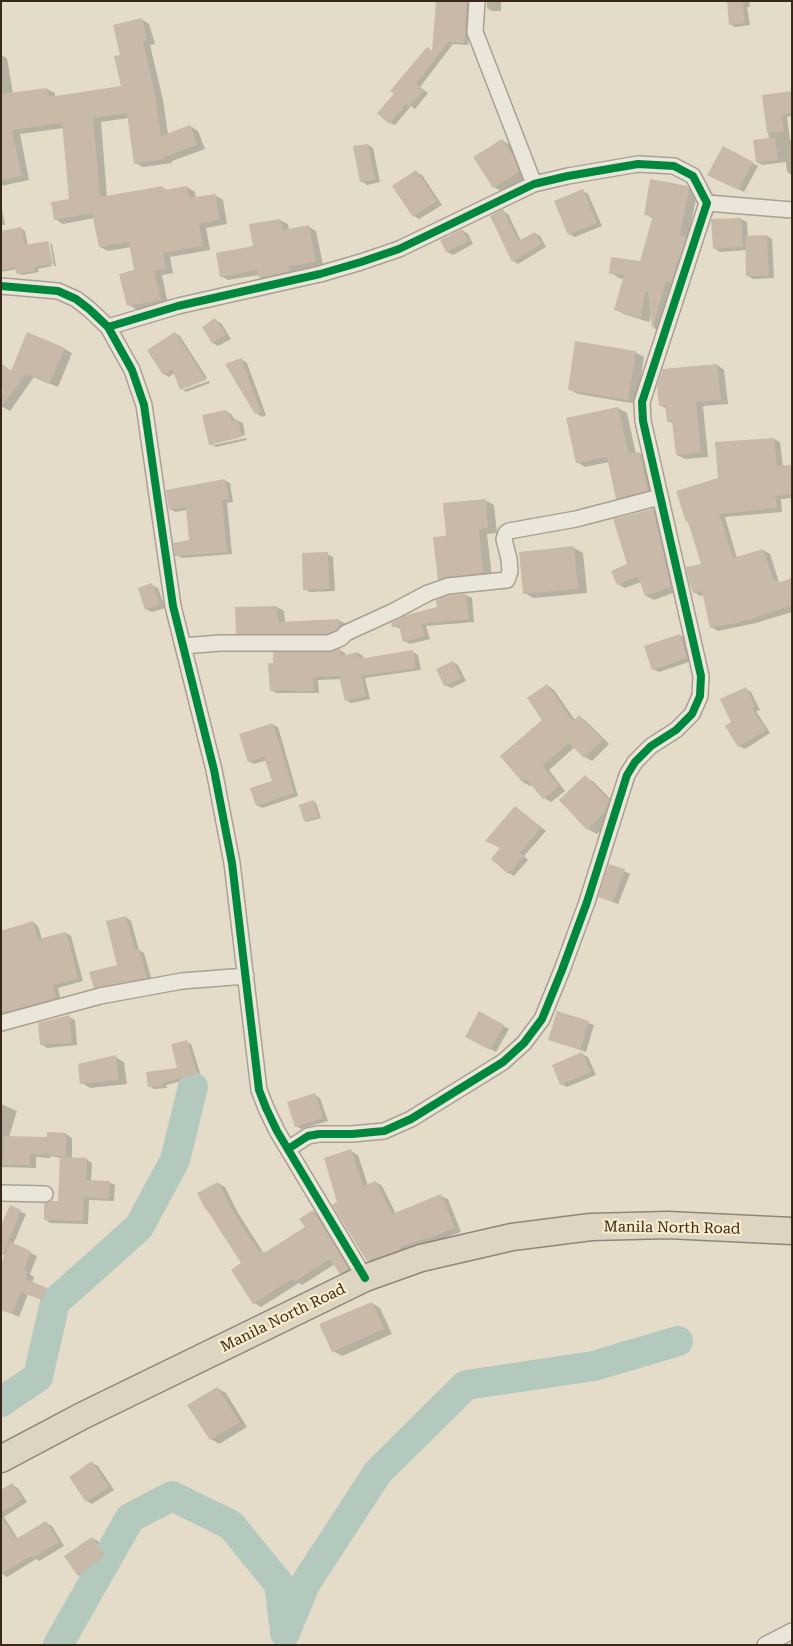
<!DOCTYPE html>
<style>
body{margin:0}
#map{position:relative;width:793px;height:1646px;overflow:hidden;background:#e4dcc8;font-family:"Roboto Serif",serif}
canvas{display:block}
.frame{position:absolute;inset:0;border:2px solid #37281a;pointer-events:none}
</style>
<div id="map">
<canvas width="793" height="1646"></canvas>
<div class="frame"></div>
</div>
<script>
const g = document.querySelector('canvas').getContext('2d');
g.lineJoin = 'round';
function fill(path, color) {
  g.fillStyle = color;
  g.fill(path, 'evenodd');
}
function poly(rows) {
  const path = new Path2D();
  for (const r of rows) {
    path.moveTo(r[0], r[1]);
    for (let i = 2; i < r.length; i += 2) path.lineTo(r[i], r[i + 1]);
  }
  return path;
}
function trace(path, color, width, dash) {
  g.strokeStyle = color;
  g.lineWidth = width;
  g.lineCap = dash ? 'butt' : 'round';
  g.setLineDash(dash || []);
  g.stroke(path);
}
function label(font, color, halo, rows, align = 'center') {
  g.font = font + ' "Roboto Serif",serif';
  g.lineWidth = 4.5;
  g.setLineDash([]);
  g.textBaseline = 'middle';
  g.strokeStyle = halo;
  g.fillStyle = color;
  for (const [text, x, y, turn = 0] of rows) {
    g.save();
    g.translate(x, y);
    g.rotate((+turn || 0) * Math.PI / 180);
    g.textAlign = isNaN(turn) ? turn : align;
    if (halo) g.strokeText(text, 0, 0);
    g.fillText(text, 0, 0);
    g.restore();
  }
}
fill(poly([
 [448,1,474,1,468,45,453,44,420,87,428,93,415,109,411,106,395,125,390,123,433,52],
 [487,1,501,1,501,11,492,11,487,8],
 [728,1,749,1,750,7,747,7,750,25,735,27,730,24],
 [141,19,149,24,155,44,150,45,163,100,168,134,190,126,198,131,205,149,172,161,172,163,143,167,135,163,128,118,101,122,107,197,163,188,169,191,187,187,195,192,196,198,215,195,223,200,227,224,206,228,210,250,170,257,173,273,162,275,168,304,137,310,129,305,136,271,131,247,108,251,100,247,94,218,63,224,55,219,70,200,64,128,20,134,29,180,1,186,1,55,7,58,13,94,47,89,55,93,55,97,123,87,122,56],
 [792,92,792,116,787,117,790,140,792,140,792,175,787,172,786,162,762,165,757,162,769,139,764,96],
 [502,140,510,145,522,163,527,177,502,192,494,187],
 [368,145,373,148,380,182,367,185,361,181],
 [723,147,758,166,744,192,714,177],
 [416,172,422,175,442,205,419,219,414,216],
 [687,187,697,194,688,240,661,333,654,328,652,311,649,322,624,314,615,309,624,279,619,278,611,273,641,262,654,219,645,214],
 [583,191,588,194,602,226,575,237,569,234],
 [1,205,5,225,1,225],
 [503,211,508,214,521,241,535,233,540,236,546,247,518,264,513,261],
 [741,219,747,222,748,237,767,236,772,239,774,278,753,279,748,276,747,250,720,252,714,248],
 [280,220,288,224,289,230,309,227,316,231,323,265,296,270,297,275,267,282,260,277,259,275,228,280,221,276,254,247],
 [21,228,25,231,28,246,48,242,52,244,56,266,54,266,50,243,48,243,52,266,38,269,39,272,22,275,18,273,17,269,1,272,1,250],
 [462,230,468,234,473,244,453,255,447,252],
 [215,320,221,323,231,339,218,346,213,343,203,327],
 [175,333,180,336,207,378,183,388,183,390,175,373,169,377,164,374],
 [64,349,72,353,58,387,34,377,10,411,1,406,1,397,4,390,2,365,12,371],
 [635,352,644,357,637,404,578,394,569,389],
 [241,359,247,363,266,415,262,417,256,413],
 [717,365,724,370,728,404,703,406,708,457,685,459,677,455,674,424,668,421,667,409,660,405],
 [209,381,210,383,186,392,183,390],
 [618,408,627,413,636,454,639,453,648,458,656,495,626,503,617,498,609,462,585,467,577,462],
 [226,411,231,414,236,421,237,420,243,423,245,435,213,443,213,445,246,438,247,440,216,447,210,444],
 [774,439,780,442,783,467,792,466,792,498,781,499,782,512,725,517,737,558,763,550,770,554,779,582,781,583,792,579,792,612,756,623,718,631,711,627,704,595,700,596,694,592,702,565,690,523,687,522,719,478],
 [224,480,230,483,233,502,227,503,232,554,182,558,176,555,190,541,187,510,175,512,170,509],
 [485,500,494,505,497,533,487,534,492,577,448,584,439,579,447,537],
 [653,510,660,514,678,591,654,600,646,596,641,582,625,588,618,584,628,565],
 [574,548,583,553,587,593,533,598,525,593],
 [327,554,333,557,335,591,310,592,304,589],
 [152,585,158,588,165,608,152,612,146,609],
 [466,595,472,598,474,622,426,626,430,639,410,644,404,641,401,629,393,626],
 [277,607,284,611,285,623,338,620,346,624,346,631,335,637,245,637,237,633],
 [680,635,685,638,692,661,659,672,653,669],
 [340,650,345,653,345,656,358,653,363,656,364,659,413,652,418,655,421,670,365,678,370,699,351,703,346,700,341,679,318,680,319,693,276,693,271,690,329,654],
 [453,662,458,665,466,681,451,688,445,685],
 [547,685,554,690,575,720,579,717,586,721,609,744,592,761,585,757,575,747,549,770,565,791,551,802,544,798,532,784,530,786,523,782,544,720],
 [746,689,751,692,760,710,756,711,770,733,745,749,739,746,732,723],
 [273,725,278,727,298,796,262,808,257,805,274,782,267,760,254,764,249,761],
 [585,777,594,782,617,806,614,817,597,834,588,829],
 [313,801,316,803,321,818,307,822,305,821],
 [515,807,546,831,524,856,528,860,514,876,509,873,502,848],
 [624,871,630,874,618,904,600,897],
 [126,917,131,921,139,950,144,953,152,981,100,990,95,987,119,966],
 [33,922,38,926,42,939,66,933,71,936,83,981,58,988,61,1001,4,1017,1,1015,1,931],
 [479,1013,509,1029,496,1052,466,1036],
 [558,1013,594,1025,586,1052,550,1039],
 [69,1017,75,1020,77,1045,47,1048,41,1044],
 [186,1042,191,1044,201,1076,166,1085,167,1088,154,1089,149,1086,179,1069],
 [582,1054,588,1057,596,1075,567,1087,561,1084],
 [115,1057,124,1062,127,1084,90,1088,82,1083],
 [315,1095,320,1098,328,1121,301,1129,296,1126],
 [1,1104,17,1111,9,1137,48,1138,48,1134,66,1134,72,1138,72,1159,86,1159,92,1163,91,1181,109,1182,115,1185,114,1201,89,1200,88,1224,50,1223,45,1219,60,1203,61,1158,51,1156,50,1158,36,1157,36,1168,1,1167],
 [351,1151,358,1155,368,1186,376,1182,382,1186,396,1214,441,1196,448,1199,461,1232,434,1242,432,1241,405,1250,375,1264,368,1260,339,1202],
 [218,1183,225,1187,238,1213,263,1252,266,1253,307,1227,313,1211,320,1216,355,1273,348,1277,341,1273,335,1264,302,1285,299,1283,261,1307,254,1303],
 [10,1207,26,1214,13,1245,37,1256,30,1274,34,1277,32,1283,53,1292,49,1303,28,1294,19,1317,1,1309,5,1255,1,1254],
 [372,1303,380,1308,392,1334,342,1356,333,1351],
 [217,1388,226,1393,247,1427,219,1444,211,1439],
 [92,1463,98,1466,114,1490,92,1504,87,1501],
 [12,1485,18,1488,27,1502,4,1517,18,1539,46,1523,52,1526,64,1546,39,1561,36,1559,7,1577,1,1573,1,1492],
 [92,1538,98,1541,110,1560,83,1578,77,1574]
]), '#0003');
trace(poly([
 [1,1402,38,1377,55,1302,139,1227,175,1160,193,1087],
 [285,1633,305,1584,378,1472,466,1385,594,1366,678,1341],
 [58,1645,130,1518,172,1496,231,1525,279,1584,285,1631]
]), '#b4c9bd', 30);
fill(poly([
 [436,1,467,1,464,43,448,42,416,84,424,90,409,107,406,104,389,124,377,113,394,94,390,91,427,47,432,51],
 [727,1,742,1,745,23,729,25],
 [142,18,147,40,143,41,155,94,161,136,190,125,197,145,164,157,165,159,134,164,127,113,93,118,100,197,163,186,164,190,187,186,189,198,215,194,220,220,199,224,203,246,163,253,166,269,154,271,161,300,127,306,119,274,134,270,129,242,99,247,92,213,54,220,51,202,69,199,62,123,12,130,22,176,1,180,1,94,47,88,49,97,121,86,114,56,120,55,113,25],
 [792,91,792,113,782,114,784,131,767,133,762,95],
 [775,137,778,160,756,162,753,140],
 [502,139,514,157,519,172,493,188,473,157],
 [368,144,375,180,360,182,353,146],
 [723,146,753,162,738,190,707,175],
 [416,170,437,201,413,217,392,186],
 [650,179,688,186,689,189,680,235,686,237,671,283,666,281,652,329,648,292,645,292,641,318,614,310,624,275,609,274,611,257,640,261,653,216,644,215],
 [583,189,597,223,568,235,554,201],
 [503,209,518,241,535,232,542,244,512,262,490,216],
 [741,218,743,247,713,249,711,219],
 [280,219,283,230,309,225,316,262,289,266,290,271,259,278,257,270,220,277,216,253,253,246,249,224],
 [21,227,25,245,48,241,53,264,34,267,35,271,16,274,15,267,1,270,1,231],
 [462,229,469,241,446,252,440,240],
 [767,235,769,276,746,276,745,236],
 [215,318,226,335,212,343,202,327],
 [27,332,65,348,49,384,26,374,1,407,3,390,1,389,1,363,11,371],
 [175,332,206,380,180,390,172,369,163,375,147,350],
 [575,341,636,351,628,400,568,390],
 [241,358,261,412,255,414,225,364],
 [717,364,721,400,696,402,701,453,676,455,672,421,667,422,665,405,659,406,657,386,663,369],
 [618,407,629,454,639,452,648,491,616,499,607,457,576,463,566,418],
 [226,410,233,421,237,418,242,437,209,445,202,415],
 [774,438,777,466,792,465,792,494,775,496,777,508,719,514,733,558,763,549,774,581,777,580,778,583,792,578,792,605,749,620,710,628,702,591,693,593,689,581,686,567,701,564,688,522,686,522,676,491,718,478,715,442],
 [225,479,229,499,222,500,227,552,175,556,173,543,189,540,186,507,169,510,166,490],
 [486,499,488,528,479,529,483,573,447,577,438,580,433,537,446,536,443,503],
 [653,509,671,587,645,596,638,576,617,585,611,571,627,564,613,519],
 [574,546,578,589,523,594,519,552],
 [328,552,329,589,303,590,302,553],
 [152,583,160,605,145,610,138,588],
 [466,594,469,619,421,624,425,636,403,642,399,626,392,627,391,623,406,615,437,607,436,600,450,595],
 [277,606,278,622,339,619,339,627,336,630,327,634,236,634,235,607],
 [680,634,687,658,652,670,644,646],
 [340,648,341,656,358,652,359,659,413,650,416,668,361,676,366,696,345,701,339,676,313,677,314,691,297,692,296,690,270,691,268,663,273,663,273,652,329,652],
 [453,661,461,678,444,686,436,669],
 [547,684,573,721,579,715,603,740,584,758,569,743,542,766,559,786,543,799,526,779,523,783,500,756,542,720,527,698],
 [746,687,755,707,752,708,766,730,738,747,725,726,731,722,720,699],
 [273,723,294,793,256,806,250,788,272,781,264,757,248,762,239,734],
 [585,775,609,800,605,812,587,830,559,800],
 [313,800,319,817,304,821,299,805],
 [515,806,541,827,520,853,524,856,508,874,491,859,500,848,485,841],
 [609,864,625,869,613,902,598,897],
 [126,916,135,950,139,949,147,978,94,988,89,972,117,965,106,921],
 [33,921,38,939,66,932,78,978,53,985,56,998,1,1013,1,931],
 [479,1011,504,1025,490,1050,465,1037],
 [557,1011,589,1021,580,1050,548,1040],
 [70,1015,72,1043,40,1045,38,1023],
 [187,1040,197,1074,162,1083,163,1086,148,1087,146,1072,177,1068,171,1044],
 [582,1052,591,1072,560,1085,552,1065],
 [116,1055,118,1080,80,1084,78,1064],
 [315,1093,323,1118,295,1127,287,1102],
 [47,1132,66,1133,66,1156,46,1155,46,1149,44,1155,30,1154,30,1165,3,1165,4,1136,47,1137],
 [351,1149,363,1186,376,1181,392,1214,441,1194,455,1228,427,1239,426,1238,399,1247,400,1250,367,1261,332,1205,337,1202,324,1158],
 [60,1157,87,1158,86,1180,110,1181,109,1199,84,1197,83,1221,44,1220,44,1203,51,1201,58,1201],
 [218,1182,231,1208,259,1252,262,1250,264,1253,305,1227,299,1219,313,1210,349,1269,340,1274,330,1259,294,1282,292,1279,253,1304,231,1270,241,1263,207,1210,206,1210,197,1193],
 [10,1205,21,1210,3,1255,1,1254,1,1226],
 [10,1242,31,1251,24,1270,28,1272,25,1279,47,1288,42,1300,21,1292,12,1314,1,1310,1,1264],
 [372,1302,384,1329,332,1352,319,1324],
 [217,1387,240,1422,210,1440,187,1405],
 [92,1461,109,1487,86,1502,69,1477],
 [12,1483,23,1499,1,1513,1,1490],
 [1,1516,16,1539,46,1521,59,1542,33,1558,31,1556,1,1574],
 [92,1537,105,1556,77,1575,64,1556]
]), '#c8b9a8');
const minor = poly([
 [477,1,475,32,477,37,534,184],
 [707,203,792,210],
 [1,286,58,291,76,299,89,309,108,327,132,370,144,405,173,606,214,770,232,863,259,1090,266,1108,277,1131,365,1278],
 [108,327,178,306,320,274,361,262,399,249,534,184,568,176,638,164,674,166,693,176,707,203,642,402,643,421,701,676,700,696,692,714,676,730,651,746,635,762,627,775,587,902,562,970,542,1019,524,1043,503,1062,411,1119,384,1131,352,1134,319,1134,308,1136,288,1149],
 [183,646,220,643,329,643,341,638,346,633,394,611,428,593,448,586,507,580,510,571,509,559,504,539,506,533,509,531,576,519,660,497],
 [1,1023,100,996,182,981,246,976],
 [1,1193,45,1194],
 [765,1645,792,1631]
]);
const trunk = poly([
 [1,1459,82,1416,365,1278,421,1258,512,1237,591,1227,668,1225,792,1231]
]);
trace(minor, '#a9a092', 18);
trace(trunk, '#8e8679', 29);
trace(minor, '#ebe6da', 15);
trace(trunk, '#ddd4c2', 26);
trace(poly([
 [1,286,58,291,76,299,89,309,108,327,132,370,144,405,173,606,214,770,232,863,259,1090,266,1108,277,1131,365,1278],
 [108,327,178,306,320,274,361,262,399,249,534,184,568,176,638,164,674,166,693,176,707,203,642,402,643,421,701,676,700,696,692,714,676,730,651,746,635,762,627,775,587,902,562,970,542,1019,524,1043,503,1062,411,1119,384,1131,352,1134,319,1134,308,1136,288,1149]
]), '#00873e', 8);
label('15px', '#37281a', '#f8eccb', [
 ["Manila North Road",672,1228,1],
 ["Manila North Road",283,1318,-26]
]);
</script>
